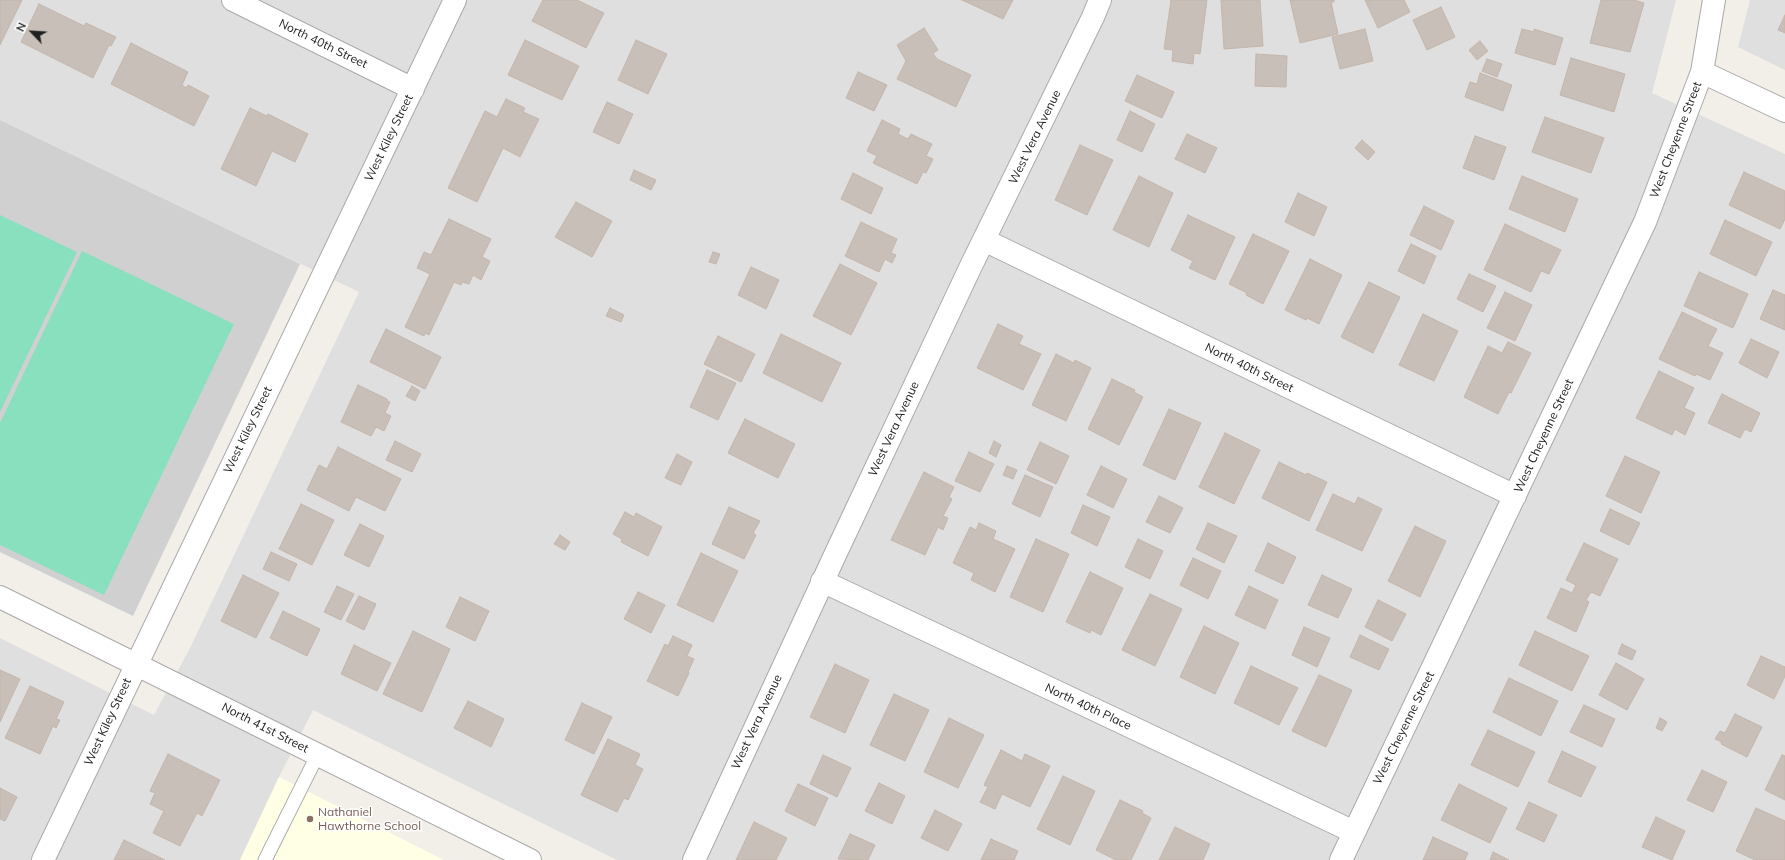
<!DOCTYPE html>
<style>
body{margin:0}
#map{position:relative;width:1785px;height:860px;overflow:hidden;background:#f2efe9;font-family:Mulish,sans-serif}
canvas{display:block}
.north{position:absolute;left:12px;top:12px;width:40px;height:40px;-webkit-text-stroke:3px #fff;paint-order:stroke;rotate:295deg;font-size:11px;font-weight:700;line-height:16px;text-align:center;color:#222}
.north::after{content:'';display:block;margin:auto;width:14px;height:18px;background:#222;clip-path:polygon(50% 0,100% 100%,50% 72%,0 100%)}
</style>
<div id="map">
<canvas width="1785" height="860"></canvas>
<div class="north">N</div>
</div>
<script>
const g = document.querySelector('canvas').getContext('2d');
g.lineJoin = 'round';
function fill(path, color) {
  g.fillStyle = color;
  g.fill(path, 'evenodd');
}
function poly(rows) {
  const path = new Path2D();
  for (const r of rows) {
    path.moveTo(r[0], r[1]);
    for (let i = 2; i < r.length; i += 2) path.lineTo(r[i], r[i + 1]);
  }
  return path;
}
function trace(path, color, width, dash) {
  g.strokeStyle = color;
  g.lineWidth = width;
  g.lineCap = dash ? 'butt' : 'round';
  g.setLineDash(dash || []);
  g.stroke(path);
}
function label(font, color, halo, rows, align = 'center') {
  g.font = font + ' Mulish,sans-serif';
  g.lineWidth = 3;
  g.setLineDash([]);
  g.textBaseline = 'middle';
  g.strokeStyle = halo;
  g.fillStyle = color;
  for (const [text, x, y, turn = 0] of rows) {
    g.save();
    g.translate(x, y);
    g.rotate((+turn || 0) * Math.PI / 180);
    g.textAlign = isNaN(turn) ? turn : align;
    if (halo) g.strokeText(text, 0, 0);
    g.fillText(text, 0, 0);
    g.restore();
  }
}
fill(poly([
 [0,0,1676,0,1652,93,1785,154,1785,860,617,860,313,710,279,777,240,860,0,860,0,638,154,715,190,648,359,292,0,120],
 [1750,0,1785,0,1785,70,1738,47]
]), '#e0dfdf');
fill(poly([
 [279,777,444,860,240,860]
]), '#ffffe5');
fill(poly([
 [0,120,300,264,133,616,0,552]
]), '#d0d0d0');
fill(poly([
 [0,215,77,252,0,412],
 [82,251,234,324,104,595,0,545,0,423]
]), '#88e0be');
const building = poly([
 [0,0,22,0,0,45,0,0],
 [543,0,577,0,604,13,586,48,532,21,543,0],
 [962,0,1013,0,1003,19,962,0],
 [1171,0,1207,0,1200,54,1194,53,1193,64,1172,61,1173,50,1164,49,1171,0],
 [1221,0,1260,0,1263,46,1224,49,1221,0],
 [1290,0,1334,0,1334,2,1331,2,1338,34,1300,43,1290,0],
 [1365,0,1404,0,1410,12,1378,28,1365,0],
 [1601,0,1634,0,1644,3,1630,52,1590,43,1601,0],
 [39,4,84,26,86,23,116,37,111,46,109,45,93,78,21,42,39,4],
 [1441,7,1455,37,1427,50,1413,20,1441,7],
 [1785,15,1785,33,1778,30,1785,15],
 [924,28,938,50,933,53,937,59,971,75,956,107,897,79,906,61,897,45,924,28],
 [1365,29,1373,61,1340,69,1332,37,1365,29],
 [1522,29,1534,32,1534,29,1563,38,1555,65,1515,53,1522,29],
 [525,40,579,66,562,100,508,75,525,40],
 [636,40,667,54,648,94,618,80,636,40],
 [1480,41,1488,51,1477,60,1469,50,1480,41],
 [131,43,188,72,182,85,186,88,188,85,209,96,194,126,111,84,131,43],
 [1256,54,1287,56,1286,87,1255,86,1256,54],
 [1571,58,1625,74,1614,112,1560,95,1571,58],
 [1487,59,1502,64,1497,77,1482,71,1487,59],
 [858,72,887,85,874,111,846,98,858,72],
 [1480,73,1512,85,1503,111,1465,97,1470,82,1477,84,1480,73],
 [1137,75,1174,92,1162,118,1125,101,1137,75],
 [506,99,525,108,523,112,539,119,520,157,503,148,477,202,448,188,485,111,497,117,506,99],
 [607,102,633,114,619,144,593,132,607,102],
 [250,108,267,116,268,114,308,134,295,162,272,151,256,186,221,169,250,108],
 [1130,111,1155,124,1142,152,1117,140,1130,111],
 [1545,117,1604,138,1591,173,1532,152,1545,117],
 [882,120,900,129,898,134,908,139,911,134,932,144,926,156,933,159,926,173,923,172,917,184,873,163,877,156,867,151,882,120],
 [1187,134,1217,148,1205,173,1175,159,1187,134],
 [1475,136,1506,147,1494,180,1463,168,1475,136],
 [1362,140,1375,152,1368,160,1355,148,1362,140],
 [1080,145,1113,160,1087,215,1055,200,1080,145],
 [634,170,656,180,651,190,630,180,634,170],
 [1744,172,1785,191,1785,219,1780,229,1729,205,1744,172],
 [853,173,883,188,871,214,841,199,853,173],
 [1139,176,1173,193,1149,247,1113,230,1139,176],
 [1522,176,1578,199,1565,232,1509,209,1522,176],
 [1298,193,1327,207,1314,236,1285,222,1298,193],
 [576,202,612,221,592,257,555,237,576,202],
 [1424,206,1454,221,1441,250,1410,235,1424,206],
 [1188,215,1235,237,1215,280,1189,268,1193,261,1171,250,1188,215],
 [449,219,491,239,482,257,490,261,481,280,473,275,469,284,462,282,461,285,454,282,429,335,425,333,424,336,405,327,430,274,417,268,424,252,431,255,449,219],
 [1725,220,1772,242,1756,276,1710,254,1725,220],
 [861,222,897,239,891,253,896,255,892,263,885,259,879,272,845,256,861,222],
 [1505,224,1561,250,1549,274,1541,271,1531,292,1484,270,1505,224],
 [1253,234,1289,251,1263,304,1246,295,1247,293,1229,284,1253,234],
 [1411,244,1436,256,1424,284,1398,271,1411,244],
 [713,252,720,254,716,264,709,262,713,252],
 [1310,259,1342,275,1319,324,1307,318,1306,320,1285,310,1310,259],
 [840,264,877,283,851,335,813,316,840,264],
 [751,267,779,280,766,309,738,295,751,267],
 [1699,272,1748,294,1733,328,1684,306,1699,272],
 [1469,274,1496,286,1483,312,1457,299,1469,274],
 [1369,282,1400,297,1373,353,1341,337,1369,282],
 [1773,290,1785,295,1785,330,1760,319,1773,290],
 [1505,292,1532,305,1515,341,1487,328,1505,292],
 [610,308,624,315,621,322,606,316,610,308],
 [1682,312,1717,329,1708,346,1723,353,1710,380,1696,374,1695,376,1659,359,1682,312],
 [1423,314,1458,331,1434,381,1399,365,1423,314],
 [998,324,1023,336,1019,344,1041,354,1023,390,977,368,998,324],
 [386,329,441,357,425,389,370,362,386,329],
 [781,334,841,363,822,402,763,373,781,334],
 [718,336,755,354,741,382,704,364,718,336],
 [1751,339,1779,352,1767,378,1739,363,1751,339],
 [1508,342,1531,353,1511,393,1509,392,1498,414,1464,397,1488,346,1502,353,1508,342],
 [1056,354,1074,363,1075,360,1091,368,1066,421,1032,405,1056,354],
 [707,370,736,383,718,420,690,407,707,370],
 [1659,371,1694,388,1684,408,1695,413,1685,435,1675,429,1672,435,1636,418,1659,371],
 [1112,379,1135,390,1134,392,1143,397,1119,445,1088,429,1112,379],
 [358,385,387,399,387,401,390,402,385,413,391,416,384,431,376,427,371,436,341,422,358,385],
 [412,386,420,391,415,401,406,396,412,386],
 [1722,394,1760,413,1751,432,1745,429,1740,438,1708,423,1722,394],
 [1169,409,1201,423,1175,480,1143,465,1169,409],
 [745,419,795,444,778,478,728,453,745,419],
 [1225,433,1260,450,1234,504,1199,487,1225,433],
 [395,441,421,454,412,472,386,460,395,441],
 [994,441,1001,445,996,457,989,453,994,441],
 [1040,442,1069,456,1056,484,1027,470,1040,442],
 [338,447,401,479,385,511,356,497,349,511,307,490,319,465,327,469,338,447],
 [969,452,994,464,980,492,955,481,969,452],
 [677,454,692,462,681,485,665,478,677,454],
 [1625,456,1660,472,1641,513,1606,496,1625,456],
 [1279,462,1306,475,1307,473,1327,482,1309,521,1262,498,1279,462],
 [1007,466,1017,470,1013,479,1003,475,1007,466],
 [1101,466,1127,479,1113,508,1087,495,1101,466],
 [924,472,954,487,949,497,952,499,943,516,948,518,943,530,938,527,925,555,891,540,924,472],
 [1025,475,1053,487,1040,517,1012,504,1025,475],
 [1333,494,1355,504,1358,497,1382,509,1362,551,1316,530,1333,494],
 [1159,496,1183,508,1170,533,1146,522,1159,496],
 [301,504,334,520,312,565,279,549,301,504],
 [1083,505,1110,517,1097,546,1071,533,1083,505],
 [729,507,760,521,753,533,756,535,744,559,712,544,729,507],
 [1610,509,1640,523,1629,545,1600,531,1610,509],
 [625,512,634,517,636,513,662,527,648,556,621,542,622,539,613,534,625,512],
 [979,523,996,531,993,539,1015,549,995,592,971,580,974,573,953,563,970,527,976,530,979,523],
 [1208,523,1237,536,1224,563,1196,549,1208,523],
 [360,524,384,536,369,567,344,555,360,524],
 [1415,526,1446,541,1420,597,1388,581,1415,526],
 [560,535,570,542,565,550,554,544,560,535],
 [1036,539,1069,554,1043,612,1010,597,1036,539],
 [1138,539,1163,551,1150,579,1125,567,1138,539],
 [1268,543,1296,557,1283,584,1255,571,1268,543],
 [1584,543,1618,559,1600,596,1591,592,1586,600,1589,602,1576,632,1547,618,1561,588,1572,593,1576,585,1566,580,1584,543],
 [271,552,297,564,289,581,263,569,271,552],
 [701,553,738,571,713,622,677,605,701,553],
 [1193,558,1221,571,1208,599,1180,585,1193,558],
 [1090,572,1123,588,1101,635,1091,630,1090,633,1066,622,1090,572],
 [243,575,279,593,256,638,221,621,243,575],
 [1322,575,1352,589,1338,618,1308,605,1322,575],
 [337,586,354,594,341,620,324,612,337,586],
 [1249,586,1278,600,1265,629,1235,615,1249,586],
 [638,592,665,605,651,633,624,619,638,592],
 [1150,594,1182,609,1155,666,1122,650,1150,594],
 [359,596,376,604,364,630,346,621,359,596],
 [460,597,489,611,475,641,446,627,460,597],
 [1378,600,1406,614,1392,641,1365,627,1378,600],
 [283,611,320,629,307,656,270,638,283,611],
 [1204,626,1239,643,1215,694,1180,677,1204,626],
 [1304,627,1330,638,1317,667,1292,655,1304,627],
 [413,631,450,649,422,712,383,694,413,631],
 [1535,631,1589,656,1572,691,1519,665,1535,631],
 [1360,635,1389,649,1379,670,1350,657,1360,635],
 [673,636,692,645,687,656,694,659,688,672,689,673,678,696,647,681,665,644,668,646,673,636],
 [1622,644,1636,651,1632,660,1618,654,1622,644],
 [354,645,391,663,377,691,341,674,354,645],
 [1761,656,1785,667,1785,676,1774,699,1747,685,1761,656],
 [1616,663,1644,679,1627,710,1599,695,1616,663],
 [835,664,869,680,845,733,810,717,835,664],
 [1251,666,1298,688,1279,725,1234,703,1251,666],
 [0,670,20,679,0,722,0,670],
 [1319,675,1352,690,1326,747,1292,731,1319,675],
 [1509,678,1558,701,1541,736,1493,712,1509,678],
 [30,686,64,702,56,719,60,720,56,728,53,726,40,754,5,738,30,686],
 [894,694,929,710,905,761,870,745,894,694],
 [468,701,504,719,491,747,454,728,468,701],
 [582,703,612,717,594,754,565,740,582,703],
 [1584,705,1615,719,1602,747,1570,732,1584,705],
 [1735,714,1762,727,1747,757,1721,744,1722,742,1715,739,1720,731,1725,733,1735,714],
 [949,718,984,735,958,788,924,772,949,718],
 [1660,718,1667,722,1662,731,1656,728,1660,718],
 [1488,730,1535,752,1518,787,1471,765,1488,730],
 [608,739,640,754,635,765,643,769,628,800,624,798,617,812,581,795,608,739],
 [1001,750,1022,761,1025,754,1050,766,1030,807,1002,794,995,809,980,802,988,787,984,785,1001,750],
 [1562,751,1596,767,1581,797,1548,782,1562,751],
 [168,754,220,780,202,816,197,813,180,846,153,833,164,811,150,804,155,793,150,791,168,754],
 [823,755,851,768,837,797,810,784,823,755],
 [1782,755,1785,756,1785,800,1765,790,1782,755],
 [1702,770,1727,782,1713,812,1687,800,1702,770],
 [1063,776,1095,791,1070,845,1037,829,1063,776],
 [879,783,905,796,892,824,865,811,879,783],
 [798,784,828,798,815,826,785,811,798,784],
 [1459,784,1507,808,1490,843,1441,820,1459,784],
 [0,788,17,797,5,821,0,819,0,788],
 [1120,800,1143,811,1142,813,1151,818,1131,860,1116,860,1096,850,1120,800],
 [1529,802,1557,815,1544,842,1516,829,1529,802],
 [1756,808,1785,821,1785,860,1755,860,1736,851,1756,808],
 [935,810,962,824,948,851,921,838,935,810],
 [1656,817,1685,831,1672,860,1642,847,1656,817],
 [754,822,787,838,776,860,736,860,754,822],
 [1175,827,1210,844,1203,860,1159,860,1175,827],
 [850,834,875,845,868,860,838,859,850,834],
 [1433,837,1468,853,1465,860,1423,860,1433,837],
 [991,839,1018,851,1014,860,981,860,991,839],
 [124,840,165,860,114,860,124,840],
 [1493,852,1509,860,1490,860,1493,852]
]);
fill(building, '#c7bfb8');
trace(building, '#c4b6ab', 1);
const lane = poly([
 [265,860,318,754]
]);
const street = poly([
 [233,0,413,89],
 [1702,72,1785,111],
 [984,240,1515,496],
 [822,581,1354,832],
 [0,597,530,860],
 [43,860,455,0],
 [694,860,835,555,970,268,1093,17,1100,0],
 [1341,860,1645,222,1702,72,1714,0]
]);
trace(lane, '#a9a9a9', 15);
trace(street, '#a9a9a9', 24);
trace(lane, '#fff', 13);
trace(street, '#fff', 22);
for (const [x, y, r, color] of [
 [310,819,4,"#8d6e63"]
]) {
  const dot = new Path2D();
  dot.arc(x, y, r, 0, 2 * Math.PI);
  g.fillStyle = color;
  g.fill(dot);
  trace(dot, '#fff', 1.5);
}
label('12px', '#222', '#fff', [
 ["North 40th Street",323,44,26],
 ["West Vera Avenue",1035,137,-64],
 ["West Kiley Street",389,138,-64],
 ["West Cheyenne Street",1676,140,-69],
 ["North 40th Street",1249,368,26],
 ["West Vera Avenue",894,429,-65],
 ["West Kiley Street",248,430,-64],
 ["West Cheyenne Street",1544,436,-65],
 ["North 40th Place",1088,707,25],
 ["West Kiley Street",108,722,-65],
 ["West Vera Avenue",757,722,-65],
 ["North 41st Street",265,728,27],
 ["West Cheyenne Street",1404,728,-64]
]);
label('12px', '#785e54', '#fff', [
 ["Nathaniel",318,812],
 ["Hawthorne School",318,826]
], 'left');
</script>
